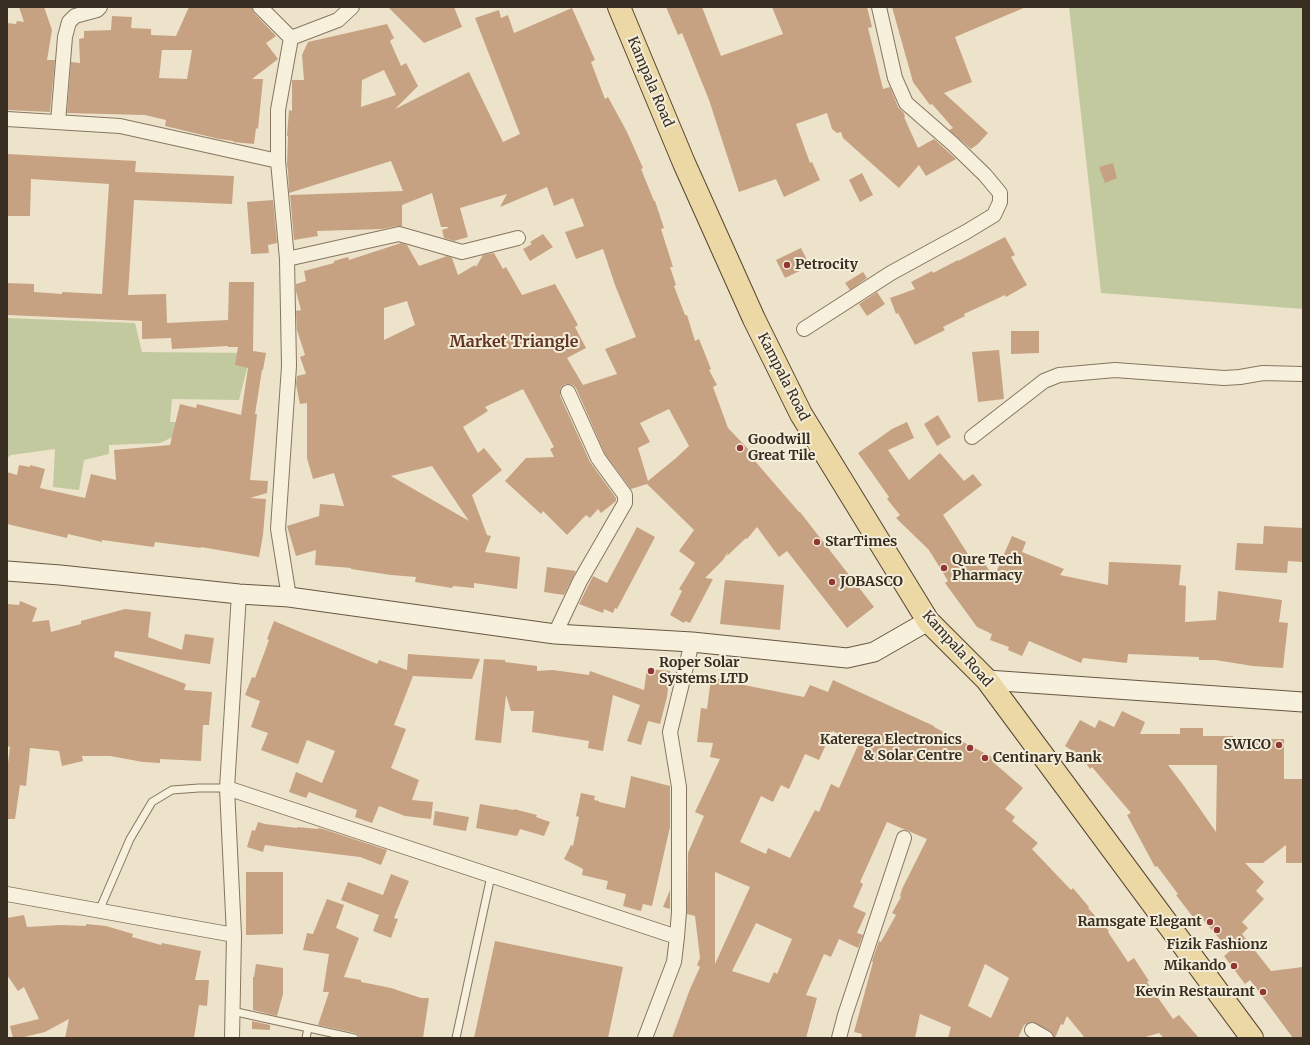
<!DOCTYPE html>
<style>
body{margin:0}
#map{position:relative;width:1310px;height:1045px;overflow:hidden;background:#ece3ca;font-family:Merriweather,serif}
canvas{display:block}
.frame{position:absolute;inset:0;border:8px solid #392e22;pointer-events:none}
</style>
<div id="map">
<canvas width="1310" height="1045"></canvas>
<div class="frame"></div>
</div>
<script>
const g = document.querySelector('canvas').getContext('2d');
g.lineJoin = 'round';
function fill(path, color) {
  g.fillStyle = color;
  g.fill(path, 'evenodd');
}
function poly(rows) {
  const path = new Path2D();
  for (const r of rows) {
    path.moveTo(r[0], r[1]);
    for (let i = 2; i < r.length; i += 2) path.lineTo(r[i], r[i + 1]);
  }
  return path;
}
function trace(path, color, width, dash) {
  g.strokeStyle = color;
  g.lineWidth = width;
  g.lineCap = dash ? 'butt' : 'round';
  g.setLineDash(dash || []);
  g.stroke(path);
}
function label(font, color, halo, rows, align = 'center') {
  g.font = font + ' Merriweather,serif';
  g.lineWidth = 4;
  g.setLineDash([]);
  g.textBaseline = 'middle';
  g.strokeStyle = halo;
  g.fillStyle = color;
  for (const [text, x, y, turn = 0] of rows) {
    g.save();
    g.translate(x, y);
    g.rotate((+turn || 0) * Math.PI / 180);
    g.textAlign = isNaN(turn) ? turn : align;
    if (halo) g.strokeText(text, 0, 0);
    g.fillText(text, 0, 0);
    g.restore();
  }
}
fill(poly([
 [1069,7,1303,7,1303,309,1101,293],
 [7,318,135,323,142,352,251,353,239,400,172,399,170,422,181,422,177,435,160,443,109,445,109,454,84,460,79,490,53,487,55,449,11,455,7,458]
]), '#c3c99e');
fill(poly([
 [19,7,44,7,52,30,47,60,55,60,50,112,7,110,7,23,16,24,17,21,24,22],
 [189,7,252,7,254,13,276,36,266,43,278,59,252,79,263,79,258,129,256,128,254,144,233,142,234,141,219,139,165,126,166,120,145,115,67,113,71,62,80,63,79,39,84,38,84,31,111,30,112,16,132,17,131,28,151,29,151,35,176,36],
 [162,50,192,50,187,79,159,78],
 [388,7,454,7,462,27,424,43],
 [666,7,702,7,721,56,783,34,772,7,867,7,872,27,868,28,883,89,890,87,898,107,904,113,905,117,904,117,918,148,934,139,956,159,926,176,919,165,899,188,843,138,841,132,837,133,832,129,827,113,796,124,810,163,812,162,820,180,784,197,776,179,739,192,709,100,682,33,678,35],
 [892,7,1026,7,955,37,972,82,944,93,988,133,978,144,971,149,949,130,953,128,932,104,930,105,913,82],
 [572,8,595,60,591,62,605,99,608,97,627,132,643,168,641,169,654,201,655,201,664,228,661,229,673,267,670,267,676,285,674,286,685,315,687,315,695,341,699,339,711,369,709,370,717,385,713,387,728,428,750,451,748,453,799,512,800,512,874,607,847,628,787,551,779,557,757,527,747,539,746,538,727,556,728,552,723,560,705,578,713,579,690,623,685,621,684,623,670,615,682,591,679,589,695,563,679,551,694,530,647,484,631,489,605,454,576,388,573,385,569,384,565,384,561,387,560,391,560,396,590,462,616,498,616,501,601,513,598,509,590,518,586,515,567,535,543,511,541,514,505,481,526,458,554,457,550,449,554,447,523,389,485,407,488,411,463,427,478,453,484,448,502,470,472,495,487,535,491,536,485,552,520,557,517,589,474,583,474,588,453,586,452,588,415,582,416,577,391,575,351,569,351,568,315,565,316,550,296,556,287,526,319,516,320,504,344,506,334,473,313,479,307,458,307,403,300,404,296,384,297,376,306,374,300,357,305,355,297,330,296,311,301,310,296,291,296,284,306,281,304,271,334,263,334,261,348,257,349,260,401,243,407,245,419,266,447,256,452,258,458,275,475,265,476,267,483,255,494,253,503,269,506,267,522,295,555,284,578,325,575,327,586,348,567,358,583,385,617,374,605,349,636,337,615,285,603,249,576,259,565,232,584,226,573,198,554,206,547,187,500,207,507,194,460,208,468,237,454,241,444,238,442,230,448,228,448,227,441,227,432,193,402,205,402,226,397,226,382,229,317,231,318,236,294,240,290,195,403,191,391,161,289,193,288,170,287,165,288,136,287,136,289,110,292,111,292,80,304,80,302,55,308,42,387,24,394,38,390,41,401,66,406,63,418,86,395,109,469,72,503,142,520,134,475,18,499,10,501,18,508,15,514,33],
 [384,70,396,95,361,107,362,80],
 [407,301,415,325,384,340,384,308],
 [669,409,689,446,676,458,648,481,638,448,650,442,640,423],
 [432,466,469,521,391,476],
 [7,154,136,161,135,172,234,176,232,204,134,200,128,295,166,294,167,323,228,320,229,282,254,282,253,351,266,353,263,370,262,370,255,414,257,414,250,480,268,481,267,493,250,498,266,499,263,535,259,557,201,547,201,548,155,542,154,547,102,540,102,542,68,534,67,538,7,524,7,472,17,475,19,465,30,467,30,465,45,469,40,488,85,498,91,474,116,480,114,450,170,445,180,404,196,408,197,404,241,415,248,368,235,365,238,347,228,347,228,346,172,349,171,338,142,339,142,321,7,315,7,283,34,284,34,292,62,294,62,292,102,294,109,184,31,179,30,216,7,216],
 [1113,163,1117,178,1105,183,1099,167],
 [862,173,873,195,860,202,849,180],
 [273,200,277,243,268,245,269,253,251,254,247,202],
 [543,234,553,247,530,261,523,249,532,244,530,242],
 [1005,237,1015,255,1011,257,1027,285,1006,297,1005,295,964,314,965,316,943,327,945,330,915,345,898,313,896,314,890,298,915,289,911,282,932,271,933,273,958,260,958,261],
 [801,248,810,266,785,278,776,260],
 [863,272,867,278,850,290,845,283],
 [877,292,885,304,867,316,859,304],
 [1011,331,1039,331,1039,353,1011,354],
 [999,350,1004,399,978,402,972,352],
 [938,415,951,437,937,446,924,424],
 [907,422,914,438,888,450,909,480,940,453,964,481,973,474,982,485,943,515,975,565,982,560,994,577,1012,536,1026,542,1022,552,1064,569,1060,575,1108,585,1109,562,1181,565,1179,585,1186,586,1185,622,1216,620,1218,591,1282,600,1279,622,1288,623,1283,668,1253,666,1215,660,1199,660,1199,657,1128,654,1127,663,1083,658,1081,663,1029,641,1022,656,1008,650,1009,647,990,640,992,634,977,627,945,583,948,581,929,550,896,518,900,515,887,499,889,497,858,453,892,429],
 [1264,526,1303,528,1303,562,1288,561,1287,573,1235,570,1237,543,1263,544],
 [637,527,655,537,617,609,615,608,613,613,604,609,603,613,579,604,593,576,607,583],
 [547,567,576,571,564,595,544,592],
 [725,580,784,585,780,630,720,624],
 [20,601,37,608,32,622,49,620,51,632,81,624,81,621,125,609,151,612,148,637,182,650,185,634,214,638,210,664,115,651,114,657,186,684,184,690,212,692,209,725,203,725,201,761,160,759,160,763,143,762,110,756,82,756,83,761,62,766,59,751,30,748,26,786,20,785,15,819,7,819,7,771,10,747,7,746,7,604,19,605],
 [274,621,377,664,379,660,407,670,408,654,480,659,472,679,413,676,394,725,406,729,391,768,419,780,412,800,433,802,431,819,405,816,379,806,372,823,355,817,357,810,309,792,306,798,289,792,296,772,322,783,335,751,307,740,298,764,261,750,268,733,251,727,260,701,245,695,252,677,255,678,269,640,267,639],
 [484,659,505,660,505,662,537,666,537,671,553,670,589,675,590,671,644,690,647,669,670,671,667,697,660,724,648,721,641,745,627,741,640,705,613,695,603,751,588,748,589,741,532,732,534,711,511,711,506,695,501,743,475,740],
 [711,678,739,681,739,684,804,697,810,685,828,692,833,680,934,726,934,727,994,758,993,762,1023,788,1005,809,1015,817,1012,821,1038,843,1032,849,1071,890,1073,888,1089,907,1088,908,1109,931,1108,932,1128,962,1134,958,1149,981,1147,982,1173,1019,1179,1015,1199,1038,1164,1038,1159,1033,1142,1038,1085,1038,1067,1016,1063,1025,1061,1024,1055,1038,1050,1031,1032,1022,1028,1023,1024,1025,1018,1038,948,1038,951,1027,920,1014,915,1038,861,1038,862,1034,854,1032,873,962,872,961,879,941,881,942,896,915,892,913,901,897,900,896,902,889,927,839,887,822,860,882,863,884,853,907,866,913,857,933,863,935,858,948,839,939,831,957,824,954,806,995,817,998,806,1038,672,1038,690,989,700,967,697,965,700,958,695,916,687,914,688,853,704,816,695,812,720,759,710,757,713,743,697,742,701,708,707,709],
 [832,731,859,743,839,788,831,784,819,812,815,810,790,858,768,848,766,854,740,842,761,796,773,802,781,785,789,789,805,754,819,760],
 [715,872,750,887,715,964],
 [756,923,792,939,777,974,774,972,769,983,732,971],
 [985,964,1009,978,991,1018,968,1006],
 [1122,711,1145,722,1140,734,1180,734,1180,728,1203,728,1203,736,1233,736,1233,739,1284,739,1284,779,1303,779,1303,863,1286,863,1286,845,1263,863,1245,863,1264,882,1256,891,1264,899,1242,922,1248,928,1242,934,1271,971,1303,967,1303,1038,1293,1038,1250,980,1245,984,1224,956,1230,951,1198,914,1193,917,1176,895,1178,894,1157,866,1155,867,1127,815,1131,813,1092,767,1090,769,1081,756,1065,746,1080,720,1095,728,1099,720,1114,727],
 [1168,765,1217,765,1216,832,1184,786],
 [631,776,670,786,670,827,652,906,643,904,641,911,623,906,626,894,606,889,608,881,582,875,583,869,564,859,571,845,573,846,579,817,576,816,581,793,595,796,594,800,599,801,599,802,625,808],
 [480,804,514,810,514,809,537,815,536,817,550,822,544,836,520,829,517,836,476,828],
 [435,811,469,817,466,831,433,825],
 [258,822,265,824,297,828,297,827,318,829,318,828,323,829,387,850,381,865,360,857,286,848,265,845,263,852,247,847,252,830,255,831],
 [246,872,283,872,283,934,246,935],
 [391,874,409,881,394,918,398,919,391,938,373,931,379,915,341,900,348,882,383,895],
 [670,890,670,909,663,907],
 [327,899,344,905,336,928,359,938,344,977,361,980,361,982,391,988,421,998,429,998,423,1038,359,1038,358,1035,355,1033,318,1025,329,992,323,992,329,954,303,950,307,933,313,934],
 [24,915,27,927,61,925,86,926,86,924,106,926,133,934,132,937,161,945,162,943,201,951,195,980,209,980,207,1006,199,1005,194,1038,65,1038,69,1019,45,1032,20,1038,13,1038,10,1026,39,1019,24,987,18,991,7,975,7,918],
 [495,941,623,967,608,1038,474,1038],
 [256,964,283,968,283,994,277,1016,253,1010,253,977,254,977],
 [252,1021,270,1025,270,1030,252,1029]
]), '#c7a282');
const lane = poly([
 [99,911,130,839,152,802,172,790,199,788,227,788],
 [232,1011,354,1038],
 [306,1038,308,1028],
 [456,1038,491,876]
]);
const street = poly([
 [260,7,291,38],
 [7,119,120,126,278,161],
 [58,122,65,37,69,22,75,16,97,10,100,7],
 [287,259,399,234,462,252,518,238],
 [804,329,891,273,966,232,994,215,1000,202,1000,193,985,175,953,144,906,103,895,78,879,7],
 [972,437,1044,381,1059,375,1115,370,1224,378,1240,377,1263,373,1303,374],
 [289,597,278,529,289,366,287,259,278,161,278,110,291,38,338,20,352,7],
 [555,634,580,581,625,503,625,495,598,458,568,392],
 [227,788,677,937],
 [7,894,234,935],
 [1032,1030,1046,1038],
 [232,1038,234,935,227,788,239,594],
 [645,1038,674,962,677,937,679,912,679,787,670,732,692,642],
 [839,1038,845,1015,904,838]
]);
const secondary = poly([
 [7,571,60,575,239,594,289,597,555,634,692,642,847,658,874,652,928,621],
 [987,680,1303,702]
]);
const primary = poly([
 [619,7,684,163,754,319,801,414,928,621,987,680,1252,1038]
]);
trace(lane, '#87765f', 9);
trace(street, '#87765f', 16);
trace(secondary, '#695742', 21);
trace(primary, '#564433', 24);
trace(lane, '#f7f0dd', 7);
trace(street, '#f7f0dd', 14);
trace(secondary, '#f7f0dd', 19);
trace(primary, '#ebd8a5', 22);
for (const [x, y, r, color] of [
 [787,265,4,"#923734"],
 [740,448,4,"#923734"],
 [817,542,4,"#923734"],
 [944,568,4,"#923734"],
 [832,582,4,"#923734"],
 [651,671,4,"#923734"],
 [1279,745,4,"#923734"],
 [970,748,4,"#923734"],
 [985,758,4,"#923734"],
 [1210,922,4,"#923734"],
 [1217,930,4,"#923734"],
 [1234,966,4,"#923734"],
 [1263,992,4,"#923734"]
]) {
  const dot = new Path2D();
  dot.arc(x, y, r, 0, 2 * Math.PI);
  g.fillStyle = color;
  g.fill(dot);
  trace(dot, '#f4edd9', 1.5);
}
label('14px', '#392e22', '#f4edd9', [
 ["Kampala Road",650,82,67],
 ["Kampala Road",783,377,63],
 ["Kampala Road",957,649,48]
]);
label('bold 14px', '#392e22', '#f4edd9', [
 ["Petrocity",795,265],
 ["Goodwill",748,440],
 ["Great Tile",748,456],
 ["StarTimes",825,542],
 ["Qure Tech",952,560],
 ["Pharmacy",952,576],
 ["JOBASCO",840,582],
 ["Roper Solar",659,663],
 ["Systems LTD",659,679],
 ["Katerega Electronics",962,740,"right"],
 ["& Solar Centre",962,756,"right"],
 ["SWICO",1271,745,"right"],
 ["Centinary Bank",993,758],
 ["Ramsgate Elegant",1202,922,"right"],
 ["Fizik Fashionz",1217,945,"center"],
 ["Mikando",1226,966,"right"],
 ["Kevin Restaurant",1255,992,"right"]
], 'left');
label('bold 16px', '#623424', '#f4edd9', [
 ["Market Triangle",514,342]
]);
</script>
